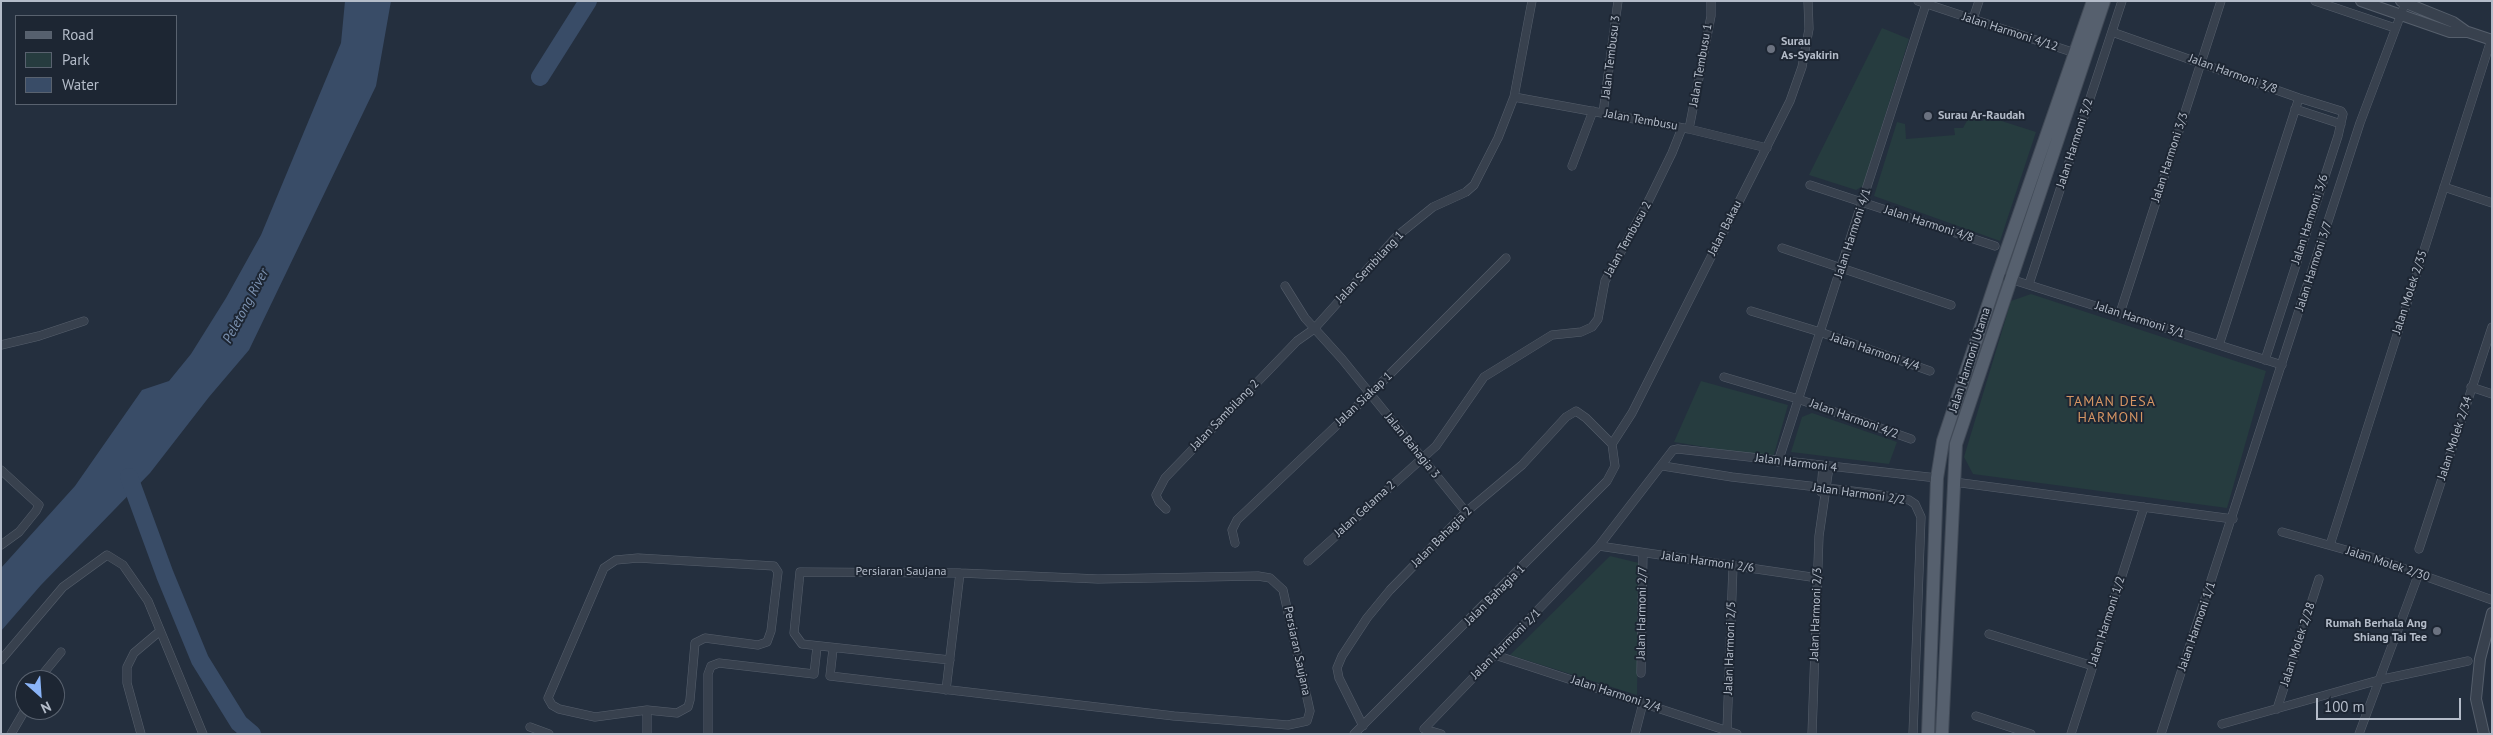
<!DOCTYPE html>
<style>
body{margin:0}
#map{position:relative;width:2493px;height:735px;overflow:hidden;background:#242f3e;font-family:"PT Sans",sans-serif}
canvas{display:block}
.frame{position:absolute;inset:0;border:2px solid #b4bcc9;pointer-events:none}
.legend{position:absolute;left:15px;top:15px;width:162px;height:90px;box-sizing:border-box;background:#1d2633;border:1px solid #59626f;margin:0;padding:6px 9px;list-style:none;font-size:15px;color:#b4bcc9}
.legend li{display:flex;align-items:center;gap:10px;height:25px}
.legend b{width:25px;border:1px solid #59626f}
.north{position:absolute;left:15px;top:670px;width:50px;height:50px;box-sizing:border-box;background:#1d2633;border:1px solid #59626f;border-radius:50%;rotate:154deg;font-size:14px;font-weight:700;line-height:20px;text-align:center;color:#b4bcc9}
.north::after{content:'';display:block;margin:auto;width:18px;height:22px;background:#8ab4f8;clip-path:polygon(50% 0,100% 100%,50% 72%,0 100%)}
.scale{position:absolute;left:2316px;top:698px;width:145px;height:22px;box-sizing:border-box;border:2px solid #b4bcc9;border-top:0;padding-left:6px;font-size:15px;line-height:18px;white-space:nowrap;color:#b4bcc9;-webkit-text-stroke:4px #1d2633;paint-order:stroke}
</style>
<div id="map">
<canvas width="2493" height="735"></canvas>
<div class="frame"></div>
<ul class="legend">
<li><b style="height:6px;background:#56606e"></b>Road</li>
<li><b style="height:14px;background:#263c3f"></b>Park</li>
<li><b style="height:14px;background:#394c67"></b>Water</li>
</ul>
<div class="north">N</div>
<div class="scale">100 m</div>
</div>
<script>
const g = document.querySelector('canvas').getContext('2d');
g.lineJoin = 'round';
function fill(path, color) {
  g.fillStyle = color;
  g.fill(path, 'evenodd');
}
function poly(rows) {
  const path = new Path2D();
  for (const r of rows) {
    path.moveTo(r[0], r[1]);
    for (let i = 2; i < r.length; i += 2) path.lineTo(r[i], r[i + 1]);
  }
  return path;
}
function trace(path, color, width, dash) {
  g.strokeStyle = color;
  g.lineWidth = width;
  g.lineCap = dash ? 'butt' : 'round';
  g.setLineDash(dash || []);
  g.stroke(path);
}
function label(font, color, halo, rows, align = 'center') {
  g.font = font + ' "PT Sans",sans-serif';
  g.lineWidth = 4;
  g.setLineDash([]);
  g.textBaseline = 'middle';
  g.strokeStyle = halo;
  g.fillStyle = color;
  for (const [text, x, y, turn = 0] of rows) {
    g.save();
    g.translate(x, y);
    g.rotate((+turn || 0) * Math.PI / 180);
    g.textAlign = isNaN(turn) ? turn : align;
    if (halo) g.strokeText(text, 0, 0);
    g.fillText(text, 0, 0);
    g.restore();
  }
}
fill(poly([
 [1882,28,1909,39,1863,186,1856,190,1809,175],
 [1986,116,2036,132,2000,241,1874,196,1897,122,1905,124,1906,139,1955,135,1954,128,1963,128,1969,117,1983,121],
 [2031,294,2266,371,2227,508,1973,474,1964,457,2011,301],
 [1701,381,1788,405,1773,458,1674,442],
 [1812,413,1897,442,1889,464,1791,452,1802,417],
 [1610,556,1639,563,1637,695,1510,655]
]), '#263c3f');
fill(poly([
 [345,1,391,1,376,86,249,350,209,397,150,473,41,585,1,631,1,568,75,486,142,390,169,381,191,354,226,298,261,235,341,43]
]), '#394c67');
trace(poly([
 [540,77,588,1],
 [129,477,165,575,200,660,239,723,252,734]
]), '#394c67', 18);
const minor = poly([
 [1918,1,2075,53],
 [2315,1,2395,28],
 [1973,19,1979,1],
 [2112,32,2299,98,2341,111,2343,114,2338,136,2265,360],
 [1514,97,1689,129,1767,148],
 [2295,109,2341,124],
 [1603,113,1618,1],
 [1689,129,1711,16,1711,1],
 [1572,166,1593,111],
 [1810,185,1995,246],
 [2444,187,2492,203],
 [1782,248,1951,305],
 [2007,278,2282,365],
 [2029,284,2122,1],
 [1285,286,1305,318,1342,359,1466,512],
 [1751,311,1820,332,1930,371],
 [2120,313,2221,1],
 [1,345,39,336,84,321],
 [2219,345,2299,98],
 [1724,377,1798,399,1911,439],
 [2471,387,2492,394],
 [1612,444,1632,413,1790,101,1802,67,1809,29,1808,1],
 [1778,462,1926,4],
 [1663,466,1732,477,1869,493,1909,500,1915,504,1921,517,1913,734],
 [1,470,39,505,36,511,19,532,1,545],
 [1954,482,2233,519],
 [1821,492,1823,466],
 [1166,509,1159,502,1156,495,1165,478,1297,341,1314,329,1397,236,1433,207,1466,192,1474,185,1498,138,1514,97,1532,1],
 [2282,532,2371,557,2492,600],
 [1235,543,1232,530,1237,520,1377,387,1506,258],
 [2330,545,2491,40],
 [1599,546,1818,578],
 [2419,549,2492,327],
 [638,558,774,566,778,572,771,631,767,642,758,645,705,638,695,643,690,700,688,707,677,713,647,710,595,717,559,709,552,705,548,698,604,568,616,560,638,558],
 [1308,561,1436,446,1484,377,1552,335,1581,332,1592,327,1598,319,1605,281,1649,200,1672,153,1682,128],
 [1989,634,2093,666],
 [833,649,830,676,1174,716,1288,725,1307,721,1310,711,1283,590,1270,578,1258,576,1098,579,960,573,800,572,794,633,802,644,950,660],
 [1495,655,1737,734],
 [1,660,63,587,107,555,123,565,148,601,203,734],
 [1641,673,1643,553],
 [38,680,61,652],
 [946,690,960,573],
 [2277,709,2319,579],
 [647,710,647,734],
 [1976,716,2031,734],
 [2222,724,2379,680,2468,661],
 [1363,726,1339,678,1337,668,1342,656,1367,618,1390,590,1466,512,1522,465,1566,417,1576,411,1586,418,1612,444],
 [530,727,549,734],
 [1727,730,1733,566],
 [11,734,25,710],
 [141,734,127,683,127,667,134,653,160,631],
 [708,734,708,674,711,666,719,663,814,674,817,647],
 [1354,734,1607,481,1615,466,1612,444],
 [1441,734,1424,729,1599,546,1673,450,1678,449,1937,478],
 [1635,734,1643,703],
 [1812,734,1819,536,1829,467],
 [2071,734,2144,507],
 [2161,734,2360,123,2406,1],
 [2359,734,2419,573]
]);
const tertiary = poly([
 [2361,1,2450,32,2468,32,2492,40],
 [2401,1,2453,22,2467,32],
 [2484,734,2476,699,2480,659,2492,613]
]);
const primary = poly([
 [1928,734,1937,478,1943,441,1998,275,2093,1],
 [1942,734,1956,444,2104,1]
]);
trace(minor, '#565f6c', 9);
trace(tertiary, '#565f6c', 12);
trace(primary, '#414a57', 14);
trace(minor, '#38414e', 8);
trace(tertiary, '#38414e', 10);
trace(primary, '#56606e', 12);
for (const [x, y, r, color] of [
 [1771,49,5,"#6b7280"],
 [1928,116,5,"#6b7280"],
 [2437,631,5,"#6b7280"]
]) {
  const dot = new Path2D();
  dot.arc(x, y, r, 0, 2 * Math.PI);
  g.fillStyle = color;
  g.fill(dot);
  trace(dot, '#1d2633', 2);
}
label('12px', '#b4bcc9', '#1d2633', [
 ["Jalan Harmoni 4/12",2010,32,18],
 ["Jalan Tembusu 3",1611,57,-83],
 ["Jalan Tembusu 1",1701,65,-80],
 ["Jalan Harmoni 3/8",2233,74,20],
 ["Jalan Tembusu",1641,120,10],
 ["Jalan Harmoni 3/2",2075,143,-72],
 ["Jalan Harmoni 3/3",2170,157,-72],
 ["Jalan Harmoni 3/6",2310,219,-72],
 ["Jalan Harmoni 4/8",1929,224,18],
 ["Jalan Bakau",1725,228,-63],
 ["Jalan Harmoni 4/1",1853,233,-72],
 ["Jalan Tembusu 2",1628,239,-61],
 ["Jalan Harmoni 3/7",2314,266,-72],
 ["Jalan Sembilang 1",1370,267,-47],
 ["Jalan Molek 2/35",2410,292,-72],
 ["Jalan Harmoni 3/1",2140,320,18],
 ["Jalan Harmoni 4/4",1875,352,19],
 ["Jalan Harmoni Utama",1970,360,-72],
 ["Jalan Siakap 1",1364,399,-43],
 ["Jalan Sambilang 2",1225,415,-46],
 ["Jalan Harmoni 4/2",1854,419,20],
 ["Jalan Molek 2/34",2455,438,-72],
 ["Jalan Bahagia 3",1412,446,51],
 ["Jalan Harmoni 4",1796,463,7],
 ["Jalan Harmoni 2/2",1859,494,8],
 ["Jalan Gelama 2",1365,509,-42],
 ["Jalan Bahagia 2",1442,537,-45],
 ["Jalan Harmoni 2/6",1708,562,8],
 ["Jalan Molek 2/30",2388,564,18],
 ["Persiaran Saujana",901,572],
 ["Jalan Bahagia 1",1495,595,-45],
 ["Jalan Harmoni 2/7",1642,613,-89],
 ["Jalan Harmoni 2/3",1816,614,-88],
 ["Jalan Harmoni 1/2",2107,621,-72],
 ["Jalan Harmoni 1/1",2197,626,-71],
 ["Jalan Harmoni 2/1",1506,644,-45],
 ["Jalan Molek 2/28",2298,644,-72],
 ["Jalan Harmoni 2/5",1730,648,-88],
 ["Persiaran Saujana",1297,651,78],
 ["Jalan Harmoni 2/4",1616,694,18]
]);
label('bold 12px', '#b4bcc9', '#1d2633', [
 ["Surau",1781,42],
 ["As-Syakirin",1781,56],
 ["Surau Ar-Raudah",1938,116],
 ["Rumah Berhala Ang",2427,624,"right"],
 ["Shiang Tai Tee",2427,638,"right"]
], 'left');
label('italic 14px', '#7c92b1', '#1d2633', [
 ["Peletong River",246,306,-62]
]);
g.letterSpacing = '1px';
label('14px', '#d59563', '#1d2633', [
 ["TAMAN DESA",2111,402],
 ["HARMONI",2111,418]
]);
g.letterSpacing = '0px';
</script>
